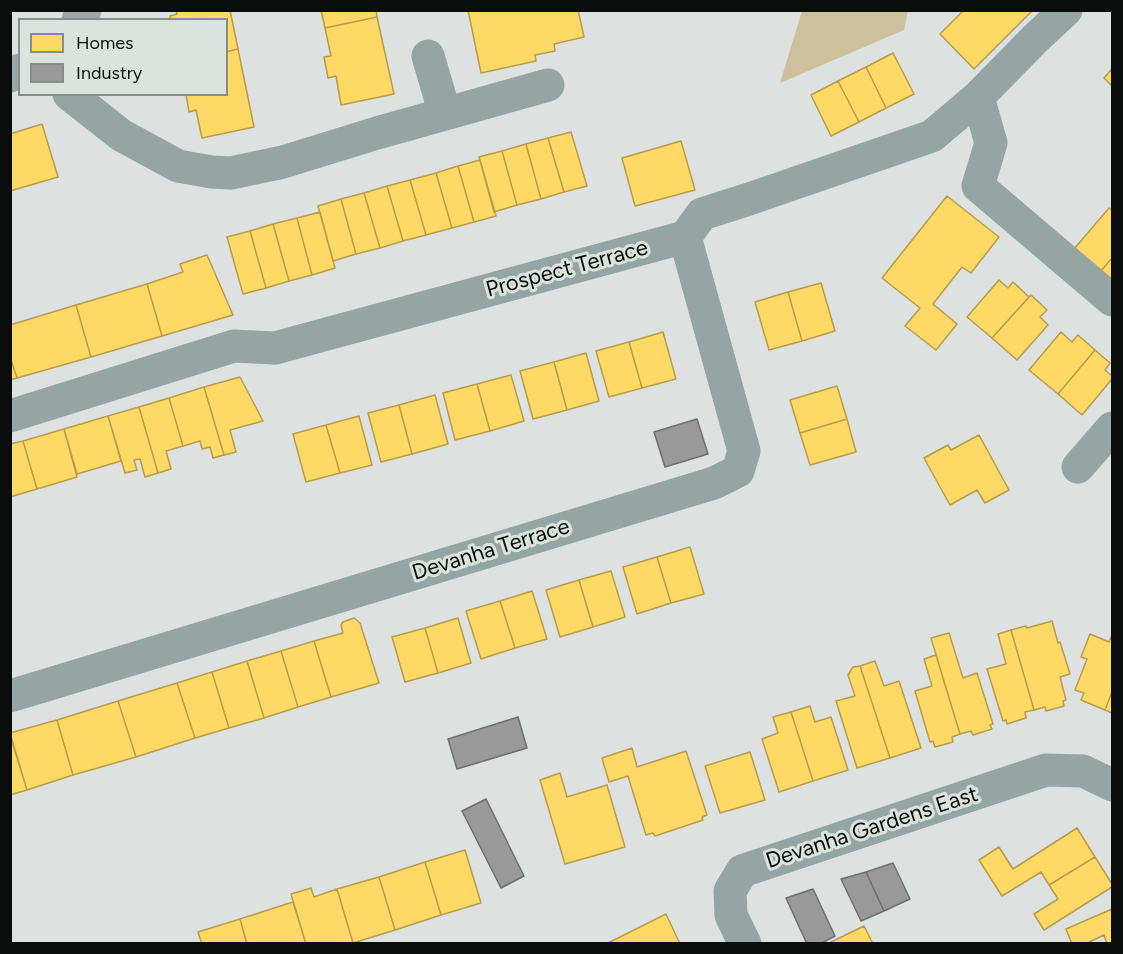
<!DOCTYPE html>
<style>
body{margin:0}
#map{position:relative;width:1123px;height:954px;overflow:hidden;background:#dde1df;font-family:Figtree,sans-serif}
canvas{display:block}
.frame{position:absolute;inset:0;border:12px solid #0a0d0b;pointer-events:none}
.legend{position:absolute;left:18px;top:18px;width:210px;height:78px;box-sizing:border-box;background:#dbe3de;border:2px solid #878d8a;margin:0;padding:8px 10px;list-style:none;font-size:18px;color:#0a0d0b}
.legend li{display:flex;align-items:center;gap:12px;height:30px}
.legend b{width:30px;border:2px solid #878d8a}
</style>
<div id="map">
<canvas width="1123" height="954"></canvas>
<div class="frame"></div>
<ul class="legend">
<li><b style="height:16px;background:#ffd966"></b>Homes</li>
<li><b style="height:16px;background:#999"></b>Industry</li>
</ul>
</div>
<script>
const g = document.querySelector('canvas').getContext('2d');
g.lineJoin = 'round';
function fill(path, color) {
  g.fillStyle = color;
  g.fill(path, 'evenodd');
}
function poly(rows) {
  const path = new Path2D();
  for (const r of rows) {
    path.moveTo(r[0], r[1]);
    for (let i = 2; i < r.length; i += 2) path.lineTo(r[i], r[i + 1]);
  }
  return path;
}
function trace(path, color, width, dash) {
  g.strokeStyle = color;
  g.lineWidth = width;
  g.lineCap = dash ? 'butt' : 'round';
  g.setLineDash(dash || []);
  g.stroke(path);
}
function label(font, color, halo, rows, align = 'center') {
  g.font = font + ' Figtree,sans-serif';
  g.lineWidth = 6;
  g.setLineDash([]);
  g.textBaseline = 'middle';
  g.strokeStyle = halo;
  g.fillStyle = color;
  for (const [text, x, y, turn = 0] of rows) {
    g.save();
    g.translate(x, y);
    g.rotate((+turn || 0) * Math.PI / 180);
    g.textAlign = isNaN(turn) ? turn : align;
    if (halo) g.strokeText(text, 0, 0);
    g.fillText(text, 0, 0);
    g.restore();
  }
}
fill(poly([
 [802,11,802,10,908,11,904,30,780,83]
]), '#ccc19a');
const homes = poly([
 [176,10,230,10,238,49,226,52,226,20,170,20,170,16,177,14,176,10],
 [321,10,376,10,377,17,325,28,321,10],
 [468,10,578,10,584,37,554,44,555,51,535,55,536,61,481,73,468,10],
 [964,10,1031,10,1032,11,974,69,940,34,964,10],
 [377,17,394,94,341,105,336,76,328,78,324,57,331,56,325,28,377,17],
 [238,49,254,127,202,138,196,110,189,112,186,94,226,94,226,52,238,49],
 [893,53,914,94,886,108,866,67,893,53],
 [866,67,886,108,859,122,838,81,866,67],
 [1112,69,1112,86,1104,78,1112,69],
 [838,81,859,122,831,136,811,95,838,81],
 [42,124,58,177,10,191,10,134,42,124],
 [571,132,587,186,564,192,548,138,571,132],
 [548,138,564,192,541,199,526,144,548,138],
 [681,141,695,190,635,206,622,158,681,141],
 [526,144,541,199,517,205,502,151,526,144],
 [502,151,517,205,494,212,479,157,502,151],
 [480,160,496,216,474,222,458,166,480,160],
 [458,166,474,222,452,228,436,173,458,166],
 [436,173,452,228,426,235,410,180,436,173],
 [410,180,426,235,403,241,387,186,410,180],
 [387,186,403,241,380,248,364,193,387,186],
 [364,193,380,248,356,254,341,199,364,193],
 [947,196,999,237,971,273,962,267,933,304,957,324,936,350,905,326,920,308,882,278,947,196],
 [341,199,356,254,333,261,318,206,341,199],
 [1109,208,1112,210,1112,258,1101,271,1074,249,1109,208],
 [320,212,335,268,312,275,297,218,320,212],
 [297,218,312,275,289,281,273,224,297,218],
 [273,224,289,281,266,288,250,231,273,224],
 [250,231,266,288,243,294,227,237,250,231],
 [207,255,233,315,162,336,147,284,183,272,180,264,207,255],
 [1112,258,1112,281,1101,271,1112,258],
 [999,280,1008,288,1013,282,1029,297,992,338,967,317,999,280],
 [821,283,835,331,802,341,788,292,821,283],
 [147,284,162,336,91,357,76,305,147,284],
 [788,292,802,341,769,350,755,302,788,292],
 [1031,295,1047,310,1040,317,1048,325,1017,360,992,338,1031,295],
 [76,305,91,357,17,378,10,357,10,325,76,305],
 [663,332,676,379,642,388,629,342,663,332],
 [1061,332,1072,342,1078,335,1095,350,1058,394,1029,370,1061,332],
 [629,342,642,388,609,397,596,351,629,342],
 [1095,350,1110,363,1105,370,1112,376,1112,379,1082,415,1058,394,1095,350],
 [586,353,599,401,567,410,554,362,586,353],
 [10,357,17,378,10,380,10,357],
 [554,362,567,410,533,419,520,371,554,362],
 [511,375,524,421,490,431,477,384,511,375],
 [240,377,263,421,230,430,236,452,224,455,204,387,240,377],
 [477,384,490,431,455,440,443,393,477,384],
 [837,386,847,419,800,433,790,400,837,386],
 [204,387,224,455,213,458,210,447,202,449,200,441,183,446,169,398,204,387],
 [435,395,448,444,412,454,399,405,435,395],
 [169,398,183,446,166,451,171,469,158,473,139,407,169,398],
 [399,405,412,454,381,462,368,413,399,405],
 [139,407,158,473,145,477,140,459,134,460,137,470,125,473,108,416,139,407],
 [108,416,121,461,77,474,64,429,108,416],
 [359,416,372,465,340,473,326,425,359,416],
 [847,419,856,452,810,465,800,433,847,419],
 [326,425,340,473,306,482,293,434,326,425],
 [64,429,77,477,37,489,23,441,64,429],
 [979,435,1009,490,985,503,977,490,950,505,924,458,948,445,951,450,979,435],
 [23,441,37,489,10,497,10,444,23,441],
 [690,547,704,594,671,603,657,557,690,547],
 [657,557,671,603,637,614,623,567,657,557],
 [611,571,625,617,593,627,579,580,611,571],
 [579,580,593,627,560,637,546,590,579,580],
 [532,591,547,639,515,648,500,601,532,591],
 [500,601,515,648,481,659,466,611,500,601],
 [354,618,360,623,379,683,331,697,314,641,343,633,341,625,343,622,354,618],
 [458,618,471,663,438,673,425,628,458,618],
 [1052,621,1058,643,1060,642,1070,674,1060,677,1066,700,1063,701,1064,706,1046,711,1045,707,1034,710,1011,630,1026,626,1027,628,1052,621],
 [425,628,438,673,405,682,392,637,425,628],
 [1011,630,1034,710,1025,712,1026,718,1007,724,1006,720,1003,721,987,669,1006,664,998,634,1011,630],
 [949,633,963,678,977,673,993,724,990,725,992,729,973,735,971,731,960,734,931,638,949,633],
 [1090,634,1109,642,1112,635,1112,692,1105,710,1081,700,1084,693,1075,690,1087,659,1081,657,1090,634],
 [314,641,331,697,298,707,281,651,314,641],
 [281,651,298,707,264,718,247,661,281,651],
 [936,655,960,734,952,737,953,742,935,747,933,741,930,742,915,691,932,686,924,659,936,655],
 [247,661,264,718,229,728,212,672,247,661],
 [875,661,884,686,899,681,921,748,890,758,860,666,875,661],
 [860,666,890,758,857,768,836,701,855,696,848,675,853,667,860,666],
 [212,672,229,728,195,738,177,683,212,672],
 [177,683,195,738,136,757,118,701,177,683],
 [1112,692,1112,713,1105,710,1112,692],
 [118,701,136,757,73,775,57,720,118,701],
 [810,706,815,722,831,717,848,770,813,781,791,712,810,706],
 [791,712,813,781,779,792,762,739,778,733,773,717,791,712],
 [57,720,73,775,27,790,10,733,57,720],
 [10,735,27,790,10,795,10,735],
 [632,748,637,767,686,751,707,815,702,817,703,820,655,836,653,833,646,835,628,776,609,782,602,758,632,748],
 [750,752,765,800,720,813,705,766,750,752],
 [560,773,567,797,607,785,625,847,565,864,540,780,560,773],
 [1077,828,1095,857,1049,885,1041,872,1002,896,979,860,999,847,1013,869,1077,828],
 [465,850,481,903,441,915,425,862,465,850],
 [1095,857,1112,884,1112,887,1044,930,1034,914,1058,899,1049,885,1095,857],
 [425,862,441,915,395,930,379,877,425,862],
 [379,877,395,930,353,943,337,889,379,877],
 [311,888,314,897,337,889,353,943,306,944,291,894,311,888],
 [293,902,306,944,247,944,240,919,293,902],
 [1112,909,1112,944,1107,944,1104,935,1085,944,1072,944,1066,929,1112,909],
 [666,914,680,944,606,944,666,914],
 [240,919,247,944,202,944,198,932,240,919],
 [864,926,873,944,827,944,864,926]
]);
fill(homes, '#ffd966');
trace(homes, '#b69c4b', 1.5);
const industry = poly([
 [697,419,708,454,665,467,654,432,697,419],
 [518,717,527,748,457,769,448,739,518,717],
 [486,799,524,876,501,888,462,811,486,799],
 [893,863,910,899,884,911,866,872,893,863],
 [866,872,884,911,861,921,841,879,866,872],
 [813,889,835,936,820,944,807,944,786,898,813,889]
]);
fill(industry, '#999');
trace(industry, '#6e6f6e', 1.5);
trace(poly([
 [428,56,445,114],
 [69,94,121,135,178,166,212,172,231,173,283,162,377,133,548,85],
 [978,97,991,143,978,186,1112,300],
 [10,416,234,346,275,348,685,237,702,214,749,199,932,136,978,97,1035,39,1066,10],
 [1078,467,1112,428],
 [10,696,714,483,738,471,744,451,685,237],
 [745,944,731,915,730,891,742,871,1046,770,1083,771,1112,785]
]), '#94a5a3', 33);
trace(poly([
 [78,20,85,10],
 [10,76,20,70]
]), '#9ca8a7', 33);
label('22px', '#0a0d0b', '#dbe3de', [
 ["Prospect Terrace",567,269,-15],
 ["Devanha Terrace",491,550,-17],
 ["Devanha Gardens East",872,828,-18]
]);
</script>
